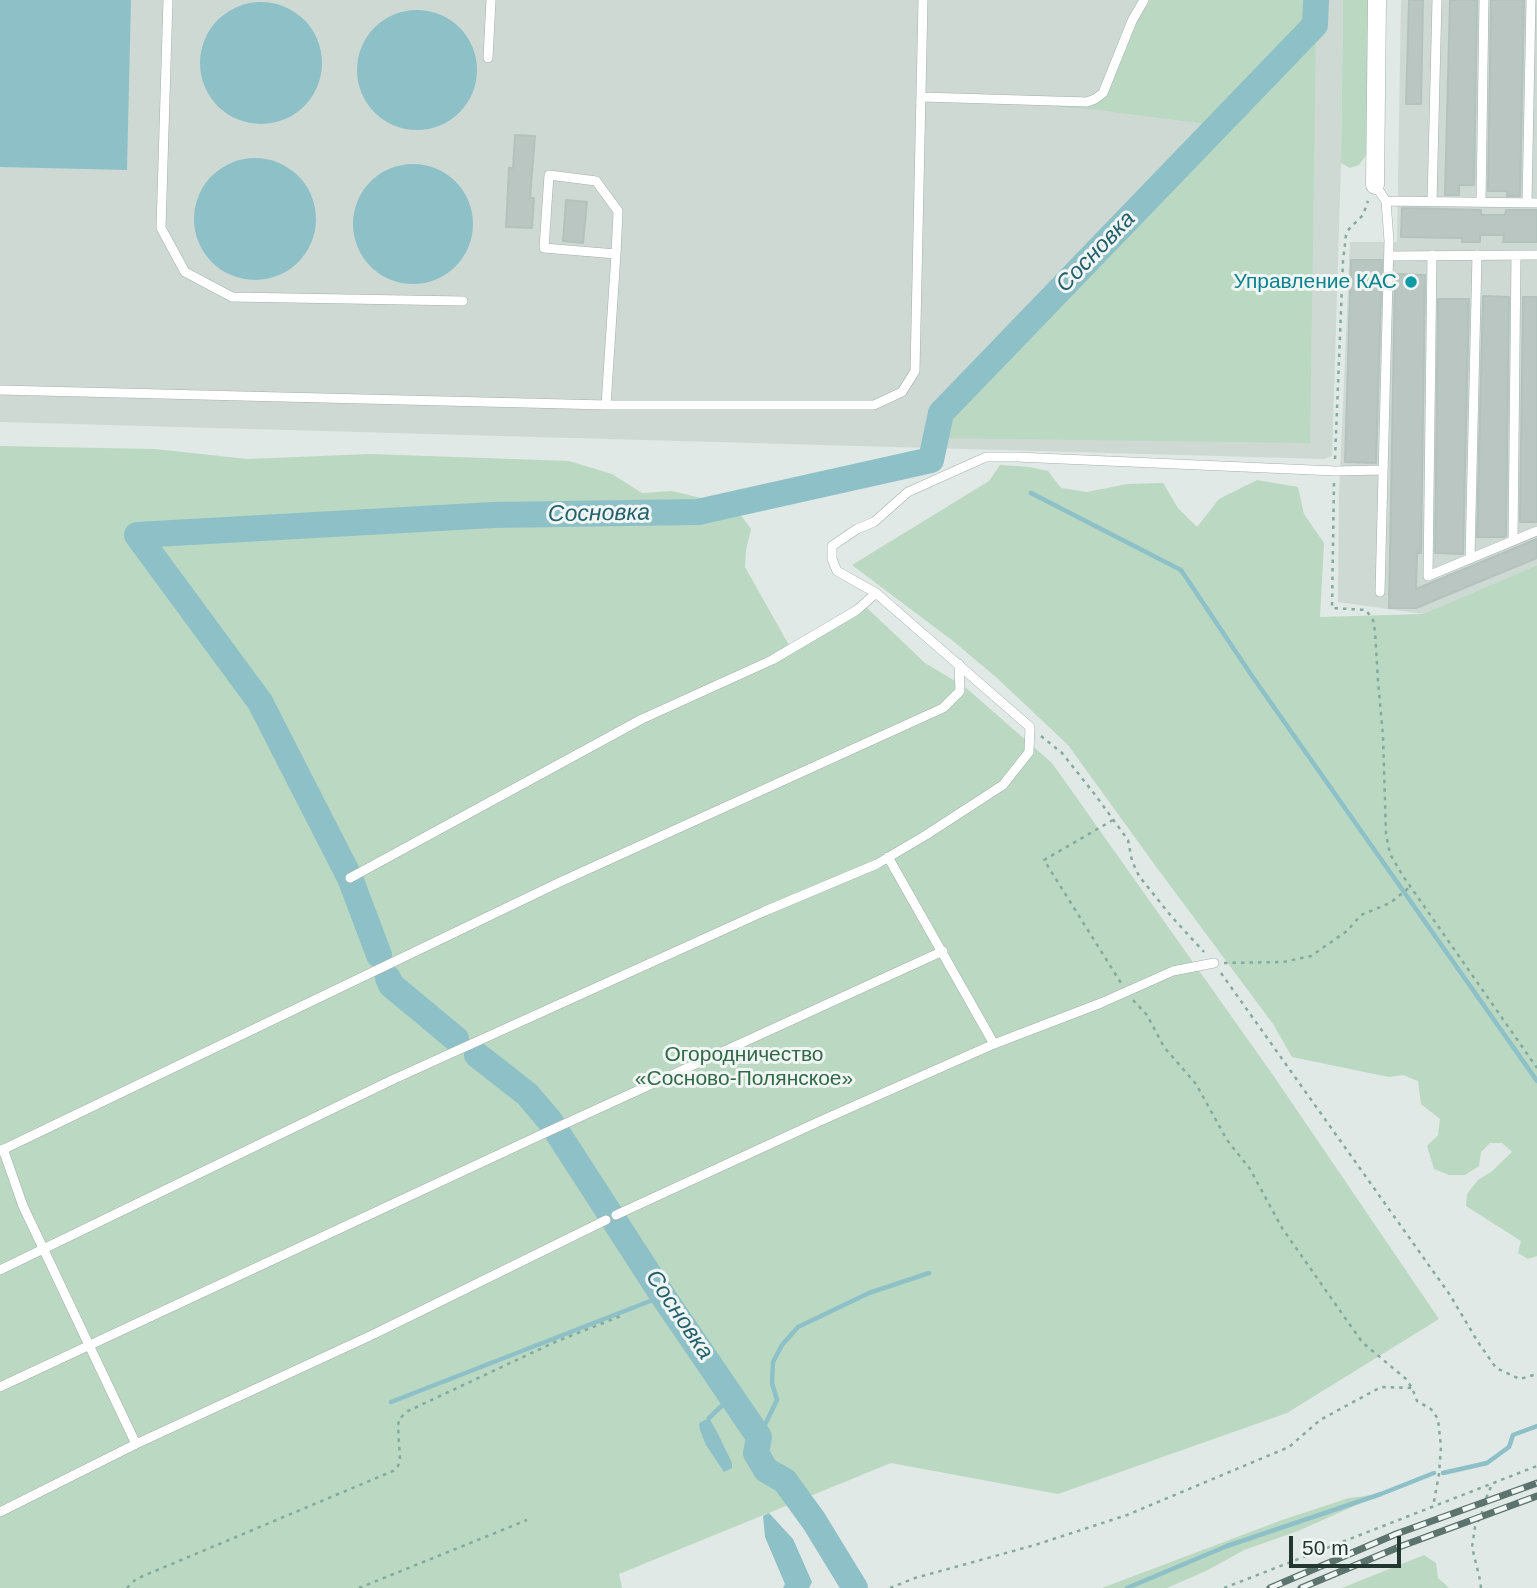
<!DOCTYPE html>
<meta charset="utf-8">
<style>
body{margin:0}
#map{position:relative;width:1537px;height:1588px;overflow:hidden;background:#e0e9e5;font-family:Helvetica,sans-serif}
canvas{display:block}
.scale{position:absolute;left:1289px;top:1536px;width:112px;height:32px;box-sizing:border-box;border:4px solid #233731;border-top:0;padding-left:9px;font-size:21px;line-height:24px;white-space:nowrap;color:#233731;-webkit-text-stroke:5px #f0f6f3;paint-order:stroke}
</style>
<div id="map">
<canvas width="1537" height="1588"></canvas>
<div class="scale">50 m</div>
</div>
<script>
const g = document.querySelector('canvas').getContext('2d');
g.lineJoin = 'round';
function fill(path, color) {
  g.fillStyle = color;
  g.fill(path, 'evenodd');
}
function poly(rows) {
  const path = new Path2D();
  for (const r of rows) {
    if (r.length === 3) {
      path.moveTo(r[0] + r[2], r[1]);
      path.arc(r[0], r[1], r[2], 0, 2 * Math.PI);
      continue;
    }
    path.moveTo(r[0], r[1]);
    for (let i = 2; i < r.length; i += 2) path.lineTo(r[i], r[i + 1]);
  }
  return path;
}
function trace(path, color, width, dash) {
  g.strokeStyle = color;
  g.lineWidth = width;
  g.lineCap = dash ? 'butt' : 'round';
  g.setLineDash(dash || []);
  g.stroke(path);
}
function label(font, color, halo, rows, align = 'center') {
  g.font = font + ' Helvetica,sans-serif';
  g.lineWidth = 6;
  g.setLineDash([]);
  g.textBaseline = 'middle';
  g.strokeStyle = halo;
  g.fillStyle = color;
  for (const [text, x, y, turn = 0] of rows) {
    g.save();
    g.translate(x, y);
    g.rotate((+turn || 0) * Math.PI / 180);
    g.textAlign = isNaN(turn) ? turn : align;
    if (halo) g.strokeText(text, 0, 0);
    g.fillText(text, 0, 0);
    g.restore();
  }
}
fill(poly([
 [0,0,1343,0,1341,163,1332,456,1324,459,0,422],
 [1401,0,1537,0,1537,565,1423,614,1338,602,1339,497,1350,242,1397,242]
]), '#ced9d4');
fill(poly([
 [1151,0,1310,0,1310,14,1206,124,1098,110,1053,106,1094,105,1107,94,1138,19],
 [1343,0,1370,0,1367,154,1359,165,1350,168,1341,163],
 [1316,35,1310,443,933,438],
 [0,446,155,449,247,459,370,454,569,461,612,474,642,493,672,491,734,506,751,529,746,550,745,567,790,647,865,606,925,663,965,687,1052,763,1275,1078,1439,1319,1287,1413,1058,1494,891,1463,619,1574,622,1588,0,1588],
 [1000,465,1030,467,1048,471,1061,488,1087,492,1127,484,1163,483,1178,508,1197,527,1219,499,1257,480,1298,487,1304,514,1324,543,1320,617,1423,614,1537,565,1537,1256,1528,1259,1518,1253,1521,1241,1466,1206,1467,1194,1478,1180,1491,1172,1512,1152,1502,1143,1490,1143,1481,1152,1479,1166,1465,1175,1449,1175,1434,1169,1427,1146,1438,1135,1440,1119,1421,1104,1418,1081,1403,1075,1389,1077,1292,1057,1273,1024,1160,872,1068,745,997,678,953,641,852,565,989,481],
 [1381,1494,1298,1531,1244,1550,1208,1570,1167,1588,1102,1588,1282,1520,1349,1498],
 [1424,1555,1436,1563,1438,1578,1449,1588,1342,1588]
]), '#bbd8c2');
fill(poly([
 [0,0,131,0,127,170,0,167],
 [261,63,61],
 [417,70,60],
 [255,219,61],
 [413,224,60],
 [709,1418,717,1432,732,1463,732,1468,724,1472,706,1445,700,1430,699,1423],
 [769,1513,793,1539,812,1582,809,1588,783,1588,785,1584,765,1537,763,1516]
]), '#8ec0c8');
trace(poly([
 [1031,493,1181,570,1252,676,1537,1081],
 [391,1402,663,1296],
 [709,1418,731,1397],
 [759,1437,777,1400,772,1383,773,1362,782,1345,798,1327,869,1293,929,1273],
 [1443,1473,1487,1463,1509,1447,1513,1435,1537,1426],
 [1127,1588,1227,1546,1381,1494,1434,1473]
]), '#8ec0c8', 4.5);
trace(poly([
 [379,955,350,878,260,702,137,535,493,515,698,512,931,460,941,413,1315,25,1316,0],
 [388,978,391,985,456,1039],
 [477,1055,527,1094,550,1121,663,1296,759,1437,756,1453,766,1470,785,1481,814,1521,855,1588]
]), '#8ec0c8', 26);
const building = poly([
 [1409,0,1423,0,1421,104,1406,104,1409,0],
 [1450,0,1477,0,1474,185,1459,185,1459,195,1445,195,1450,0],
 [1491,0,1524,0,1520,196,1507,196,1507,191,1488,191,1491,0],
 [515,135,535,136,530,198,534,198,532,228,506,227,509,168,513,168,515,135],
 [566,200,587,202,583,243,563,241,566,200],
 [1402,208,1481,210,1481,215,1505,215,1506,210,1537,210,1537,242,1503,242,1504,235,1480,235,1480,242,1462,242,1462,238,1401,237,1402,208],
 [1351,260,1382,260,1376,463,1345,462,1351,260],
 [1395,274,1425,275,1421,553,1417,553,1416,589,1537,539,1537,558,1416,608,1389,608,1395,274],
 [1483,296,1509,297,1506,536,1504,537,1477,537,1483,296],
 [1523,297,1537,297,1537,522,1520,522,1523,297],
 [1438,299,1469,299,1463,554,1435,553,1438,299]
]);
fill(building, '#b9c6c1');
trace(building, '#b3c2bc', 2);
const service = poly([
 [168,0,161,228,185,272,232,297,463,301],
 [488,58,491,0],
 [922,97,1087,102,1095,99,1103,93,1132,21,1144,0],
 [1375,185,1386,201,1389,241,1380,592],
 [1386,201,1537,203],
 [1432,202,1437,0],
 [1481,202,1484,0],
 [1527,203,1531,0],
 [1432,255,1428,576,1537,531],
 [1389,256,1537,255],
 [0,390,606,405,874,405,902,392,915,371,923,0],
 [606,405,616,254,618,211,596,181,549,175,544,248,616,254],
 [1513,540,1516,255],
 [1470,558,1477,255],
 [888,857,994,1044],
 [350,878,642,719,772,660,857,610,876,593],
 [3,1149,23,1206,136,1444],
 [0,1151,560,882,943,708,960,691,959,664],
 [616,1215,818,1122,994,1044,1101,1003,1173,971,1214,963],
 [0,1270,392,1080,765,911,877,864,926,835,1003,785,1029,752,1030,727,876,593,837,571,832,559,832,546,857,529,874,522,908,492,986,457,1017,457,1335,471,1383,470],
 [0,1387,547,1132,943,951],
 [0,1512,136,1444,372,1335,606,1220]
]);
const minor = poly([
 [1375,185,1377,0]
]);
trace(service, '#a4b0ab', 10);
trace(minor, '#a4b0ab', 19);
trace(poly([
 [1335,459,1343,261,1346,235,1349,229,1363,215,1368,201],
 [1334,483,1332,608,1366,610,1373,620,1375,631,1378,681,1383,736,1386,834,1390,854,1403,876,1537,1068],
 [1041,736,1062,753,1096,796,1128,840,1132,861,1139,876,1171,916,1204,952],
 [1113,820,1044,860,1121,983],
 [1224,963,1283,962,1311,956,1347,931,1361,915,1390,903,1410,887],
 [1221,973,1450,1295,1478,1342,1496,1368,1520,1379,1537,1374],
 [1133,1000,1147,1015,1164,1047,1196,1084,1227,1140,1250,1169,1282,1228,1362,1342,1406,1379,1412,1388,1417,1401,1431,1409,1438,1419,1441,1447,1439,1474,1433,1507],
 [127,1588,136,1579,393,1471,398,1466,400,1459,398,1427,399,1419,408,1411,555,1342,621,1316],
 [359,1588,527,1520],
 [890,1588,915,1578,1035,1545,1127,1515,1289,1447,1320,1420,1381,1387,1412,1388],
 [1224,1588,1537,1466],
 [1481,1588,1480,1580,1472,1547,1475,1527,1481,1516,1485,1501,1492,1484]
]), '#84a99d', 2.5, [3.5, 5]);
trace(service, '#fff', 9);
trace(minor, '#fff', 18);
const rail = poly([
 [1270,1588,1396,1534,1537,1483],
 [1301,1588,1399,1547,1537,1496]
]);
trace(rail, '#5d736d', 7);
trace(rail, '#f0f6f3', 4.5, [13]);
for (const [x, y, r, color] of [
 [1411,282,7,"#0f9aa8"]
]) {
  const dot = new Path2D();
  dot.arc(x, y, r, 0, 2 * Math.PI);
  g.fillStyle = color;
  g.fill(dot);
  trace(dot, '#f0f6f3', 2.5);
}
label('21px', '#0d838f', '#f0f6f3', [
 ["Управление КАС",1397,282]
], 'right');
label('21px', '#326946', '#f0f6f3', [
 ["Огородничество",744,1055],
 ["«Сосново-Полянское»",744,1079]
]);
label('italic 23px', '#24616c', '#f0f6f3', [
 ["Сосновка",1096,252,-46],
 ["Сосновка",599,514,-1],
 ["Сосновка",679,1315,56]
]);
</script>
